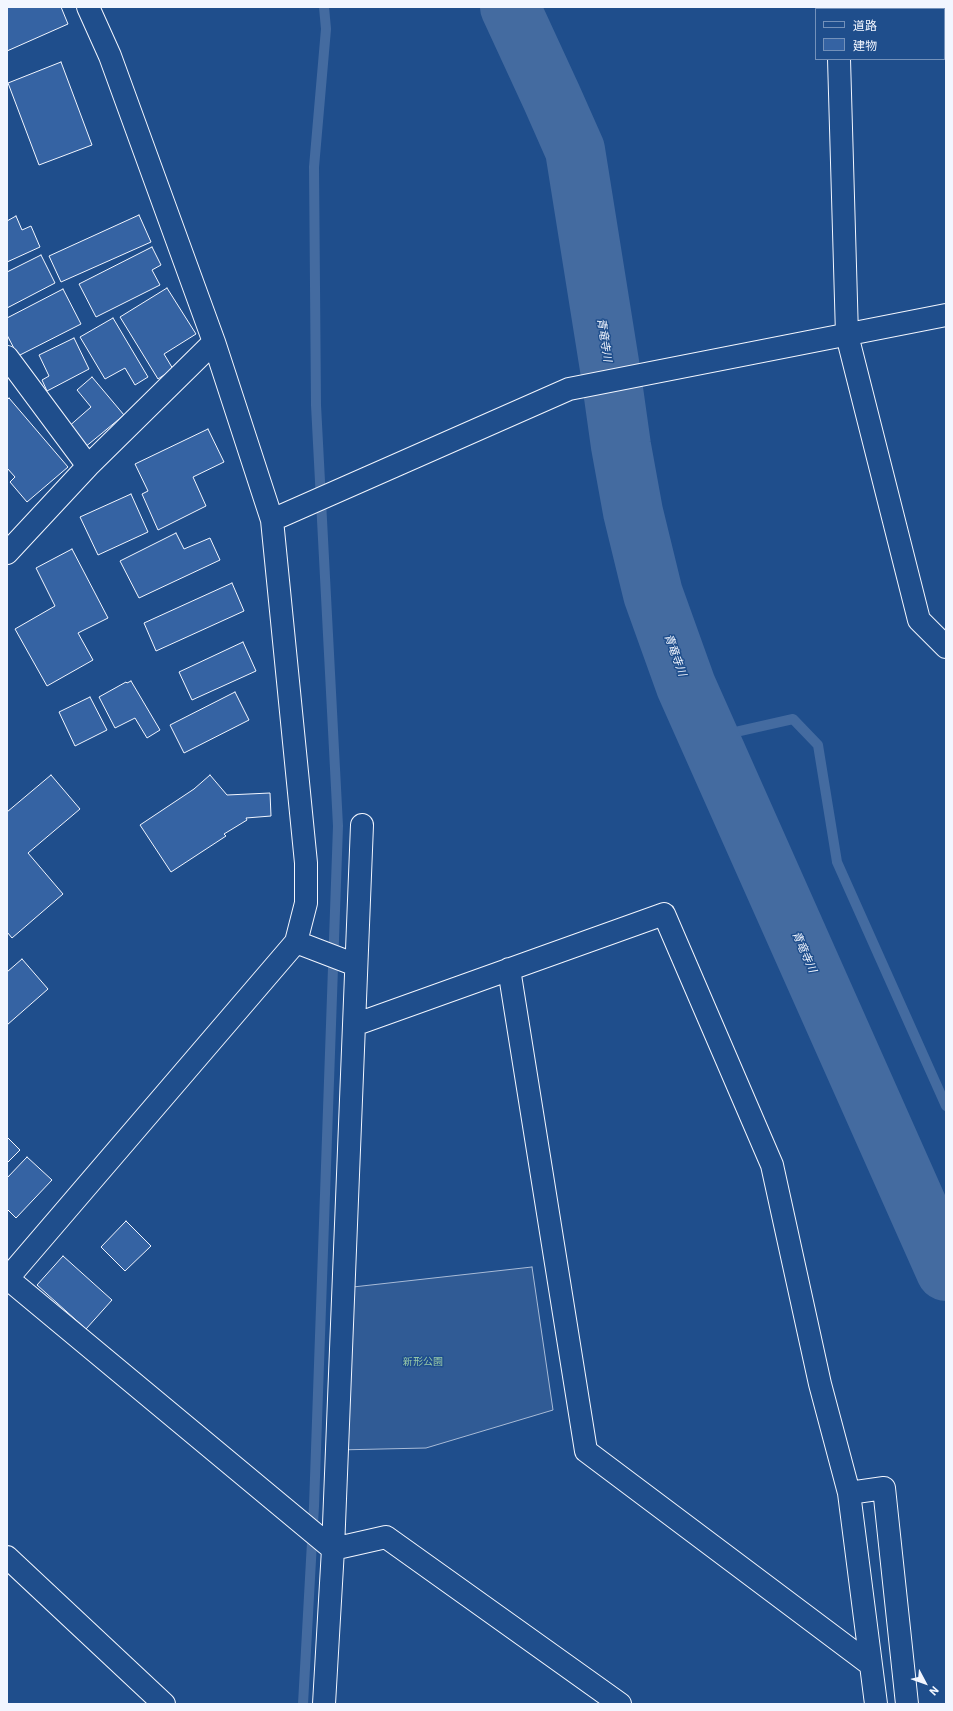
<!DOCTYPE html>
<meta charset="utf-8">
<style>
body{margin:0}
#map{position:relative;width:953px;height:1711px;overflow:hidden;background:#1f4e8c;font-family:"IBM Plex Sans","Noto Sans JP",sans-serif}
canvas{display:block}
.frame{position:absolute;inset:0;border:8px solid #f2f6ff;pointer-events:none}
.legend{position:absolute;left:815px;top:8px;width:130px;height:52px;box-sizing:border-box;background:#1f4e8c;border:1px solid #7391ba;margin:0;padding:5px 7px;list-style:none;font-size:12px;color:#f2f6ff}
.legend li{display:flex;align-items:center;gap:8px;height:20px}
.legend b{width:20px;border:1px solid #7391ba}
.north{position:absolute;left:905px;top:1663px;width:40px;height:40px;-webkit-text-stroke:3px #1f4e8c;paint-order:stroke;rotate:131deg;font-size:11px;font-weight:700;line-height:16px;text-align:center;color:#f2f6ff}
.north::after{content:'';display:block;margin:auto;width:14px;height:18px;background:#f2f6ff;clip-path:polygon(50% 0,100% 100%,50% 72%,0 100%)}
</style>
<div id="map">
<canvas width="953" height="1711"></canvas>
<div class="frame"></div>
<ul class="legend">
<li><b style="height:5px;background:#1f4e8c"></b>道路</li>
<li><b style="height:11px;background:#3563a3"></b>建物</li>
</ul>
<div class="north">N</div>
</div>
<script>
const g = document.querySelector('canvas').getContext('2d');
g.lineJoin = 'round';
function fill(path, color) {
  g.fillStyle = color;
  g.fill(path, 'evenodd');
}
function poly(rows) {
  const path = new Path2D();
  for (const r of rows) {
    path.moveTo(r[0], r[1]);
    for (let i = 2; i < r.length; i += 2) path.lineTo(r[i], r[i + 1]);
  }
  return path;
}
function trace(path, color, width, dash) {
  g.strokeStyle = color;
  g.lineWidth = width;
  g.lineCap = dash ? 'butt' : 'round';
  g.setLineDash(dash || []);
  g.stroke(path);
}
function label(font, color, halo, rows, align = 'center') {
  g.font = font + ' "IBM Plex Sans","Noto Sans JP",sans-serif';
  g.lineWidth = 3;
  g.setLineDash([]);
  g.textBaseline = 'middle';
  g.strokeStyle = halo;
  g.fillStyle = color;
  for (const [text, x, y, turn = 0] of rows) {
    g.save();
    g.translate(x, y);
    g.rotate((+turn || 0) * Math.PI / 180);
    g.textAlign = isNaN(turn) ? turn : align;
    if (halo) g.strokeText(text, 0, 0);
    g.fillText(text, 0, 0);
    g.restore();
  }
}
const built = poly([
 [532,1267,553,1410,426,1448,337,1450,344,1288,532,1267]
]);
fill(built, '#305b95');
trace(built, '#a8bbd7', 1);
trace(poly([
 [709,738,793,719,818,745,837,862,946,1106],
 [303,1704,314,1506,338,826,316,405,314,167,326,29,324,7]
]), '#446ba0', 10);
trace(poly([
 [510,7,552,98,575,150,611,375,621,446,633,512,653,594,686,686,946,1271]
]), '#446ba0', 60);
const building = poly([
 [9,7,61,7,68,24,7,51,7,8,9,7],
 [61,62,92,145,39,165,8,83,61,62],
 [139,215,151,242,61,282,49,256,139,215],
 [16,216,22,230,31,226,40,247,7,262,7,221,16,216],
 [152,247,161,265,152,270,160,285,96,317,79,284,152,247],
 [41,255,55,283,7,308,7,272,41,255],
 [167,288,196,334,164,354,173,369,158,379,120,317,167,288],
 [63,289,81,324,18,356,7,335,7,318,63,289],
 [113,318,148,377,135,385,125,368,105,379,80,337,113,318],
 [74,338,89,369,47,391,42,380,49,376,39,355,74,338],
 [92,377,124,415,84,448,67,428,91,407,77,390,92,377],
 [9,398,68,467,27,502,10,482,15,477,7,468,7,400,9,398],
 [208,429,224,462,193,477,206,506,158,530,142,494,148,491,135,464,208,429],
 [131,494,148,532,98,555,80,517,131,494],
 [176,533,184,549,210,538,220,560,139,598,120,561,176,533],
 [72,549,108,618,78,633,93,660,47,686,15,629,55,606,36,568,72,549],
 [232,583,244,611,156,651,144,623,232,583],
 [243,642,256,671,192,700,179,672,243,642],
 [131,681,160,730,147,738,135,718,115,728,99,697,126,682,127,683,131,681],
 [235,692,249,720,184,753,170,725,235,692],
 [90,697,107,730,75,746,59,712,90,697],
 [51,775,80,809,28,853,63,894,12,938,7,932,7,812,51,775],
 [210,775,227,795,270,793,271,816,246,818,247,820,224,834,226,836,171,872,140,825,194,789,210,775],
 [22,959,48,989,7,1025,7,972,22,959],
 [7,1137,20,1150,7,1163,7,1137],
 [27,1157,52,1180,16,1218,7,1209,7,1178,27,1157],
 [126,1221,151,1246,125,1271,101,1247,126,1221],
 [63,1256,112,1300,86,1329,37,1285,63,1256]
]);
fill(building, '#3563a3');
trace(building, '#f2f6ff', 1);
const minor = poly([
 [838,7,838,9],
 [839,59,847,335,919,620,946,647],
 [7,357,88,466],
 [272,520,569,389,946,315],
 [7,553,88,466,214,342],
 [296,942,356,965],
 [509,969,586,1451,871,1665],
 [354,1025,664,914,772,1165,820,1384,849,1493,876,1704],
 [7,1278,333,1549,386,1537,620,1704],
 [7,1279,296,942,306,903,306,863,272,520,214,342,110,56,88,7],
 [849,1493,884,1488,907,1704],
 [7,1557,164,1704],
 [324,1704,333,1549,362,825]
]);
trace(minor, '#f2f6ff', 24);
trace(minor, '#1f4e8c', 22);
label('10px', '#97c8a6', '#1f4e8c', [
 ["新形公園",423,1362]
]);
label('italic 11px', '#f2f6ff', '#1f4e8c', [
 ["青竜寺川",604,340,81],
 ["青竜寺川",675,655,70],
 ["青竜寺川",804,952,66]
]);
</script>
